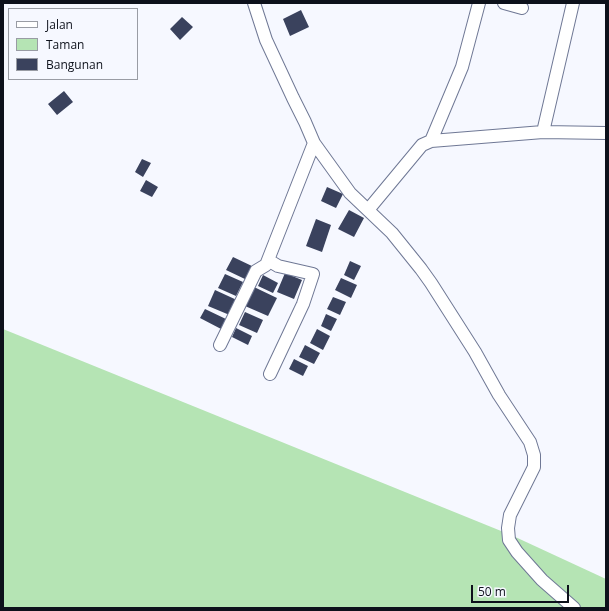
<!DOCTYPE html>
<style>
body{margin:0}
#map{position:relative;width:609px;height:611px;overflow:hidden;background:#f6f8ff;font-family:"Open Sans",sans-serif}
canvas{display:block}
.frame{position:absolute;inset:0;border:4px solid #0d111b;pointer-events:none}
.legend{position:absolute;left:8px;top:8px;width:130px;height:72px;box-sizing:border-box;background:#f6f8ff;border:1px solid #999ca4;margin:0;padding:5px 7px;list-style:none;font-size:12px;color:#0d111b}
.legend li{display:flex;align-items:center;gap:8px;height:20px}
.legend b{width:20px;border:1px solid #999ca4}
.scale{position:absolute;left:471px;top:585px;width:98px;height:18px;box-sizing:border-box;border:2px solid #0d111b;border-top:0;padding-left:5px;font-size:12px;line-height:14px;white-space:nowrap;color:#0d111b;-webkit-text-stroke:3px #f6f8ff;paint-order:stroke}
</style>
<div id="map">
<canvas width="609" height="611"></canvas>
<div class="frame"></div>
<ul class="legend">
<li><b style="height:5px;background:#fff"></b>Jalan</li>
<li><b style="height:11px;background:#b5e4b4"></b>Taman</li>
<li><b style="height:11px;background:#3a425d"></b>Bangunan</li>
</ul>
<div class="scale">50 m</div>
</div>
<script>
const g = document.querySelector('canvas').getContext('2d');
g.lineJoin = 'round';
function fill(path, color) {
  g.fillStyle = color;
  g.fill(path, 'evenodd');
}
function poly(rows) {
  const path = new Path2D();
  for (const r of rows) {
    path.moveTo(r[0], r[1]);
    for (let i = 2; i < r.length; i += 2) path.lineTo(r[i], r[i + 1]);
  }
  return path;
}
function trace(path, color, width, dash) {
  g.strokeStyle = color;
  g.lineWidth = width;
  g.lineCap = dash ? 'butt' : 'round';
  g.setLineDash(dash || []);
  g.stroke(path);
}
fill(poly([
 [3,329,511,535,606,579,606,608,3,608]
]), '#b5e4b4');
fill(poly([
 [301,10,309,27,290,36,283,19],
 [182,17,193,27,180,40,170,29],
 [64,91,73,102,57,115,48,104],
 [142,159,151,163,143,177,135,172],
 [146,180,158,187,152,197,140,191],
 [327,187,343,194,336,208,321,201],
 [349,210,364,218,354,237,338,229],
 [316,219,331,225,322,252,306,246],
 [233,257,254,267,247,280,226,270],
 [350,261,361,266,354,280,344,275],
 [285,273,302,280,294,299,277,292],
 [225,274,243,282,236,296,218,288],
 [263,275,278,283,273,293,258,286],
 [341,278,357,285,351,298,335,290],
 [254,287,277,298,268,316,245,306],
 [215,290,239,301,232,316,208,306],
 [333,297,346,302,340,315,327,309],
 [205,309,228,320,223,330,200,318],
 [245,312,263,320,257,333,239,325],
 [326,314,337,319,331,331,321,326],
 [236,328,252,336,248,345,232,337],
 [317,329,330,336,323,350,310,343],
 [305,345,320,353,314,364,299,357],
 [294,359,308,366,303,376,289,369]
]), '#3a425d');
const minor = poly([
 [254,3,266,40,293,98,305,122,314,143,350,193,392,233,421,269,431,283,475,352,499,395,530,442,534,455,534,467,510,515,508,528,509,540,517,552,542,580,574,608],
 [504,3,522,8],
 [543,132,573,3],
 [431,141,462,67,479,3],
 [368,210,422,145,431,141,543,132,606,133],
 [268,260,278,266,313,274,303,304,270,374],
 [220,345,256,271,266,265,268,260,314,143]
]);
trace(minor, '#6f7895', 14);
trace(minor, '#fff', 12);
</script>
